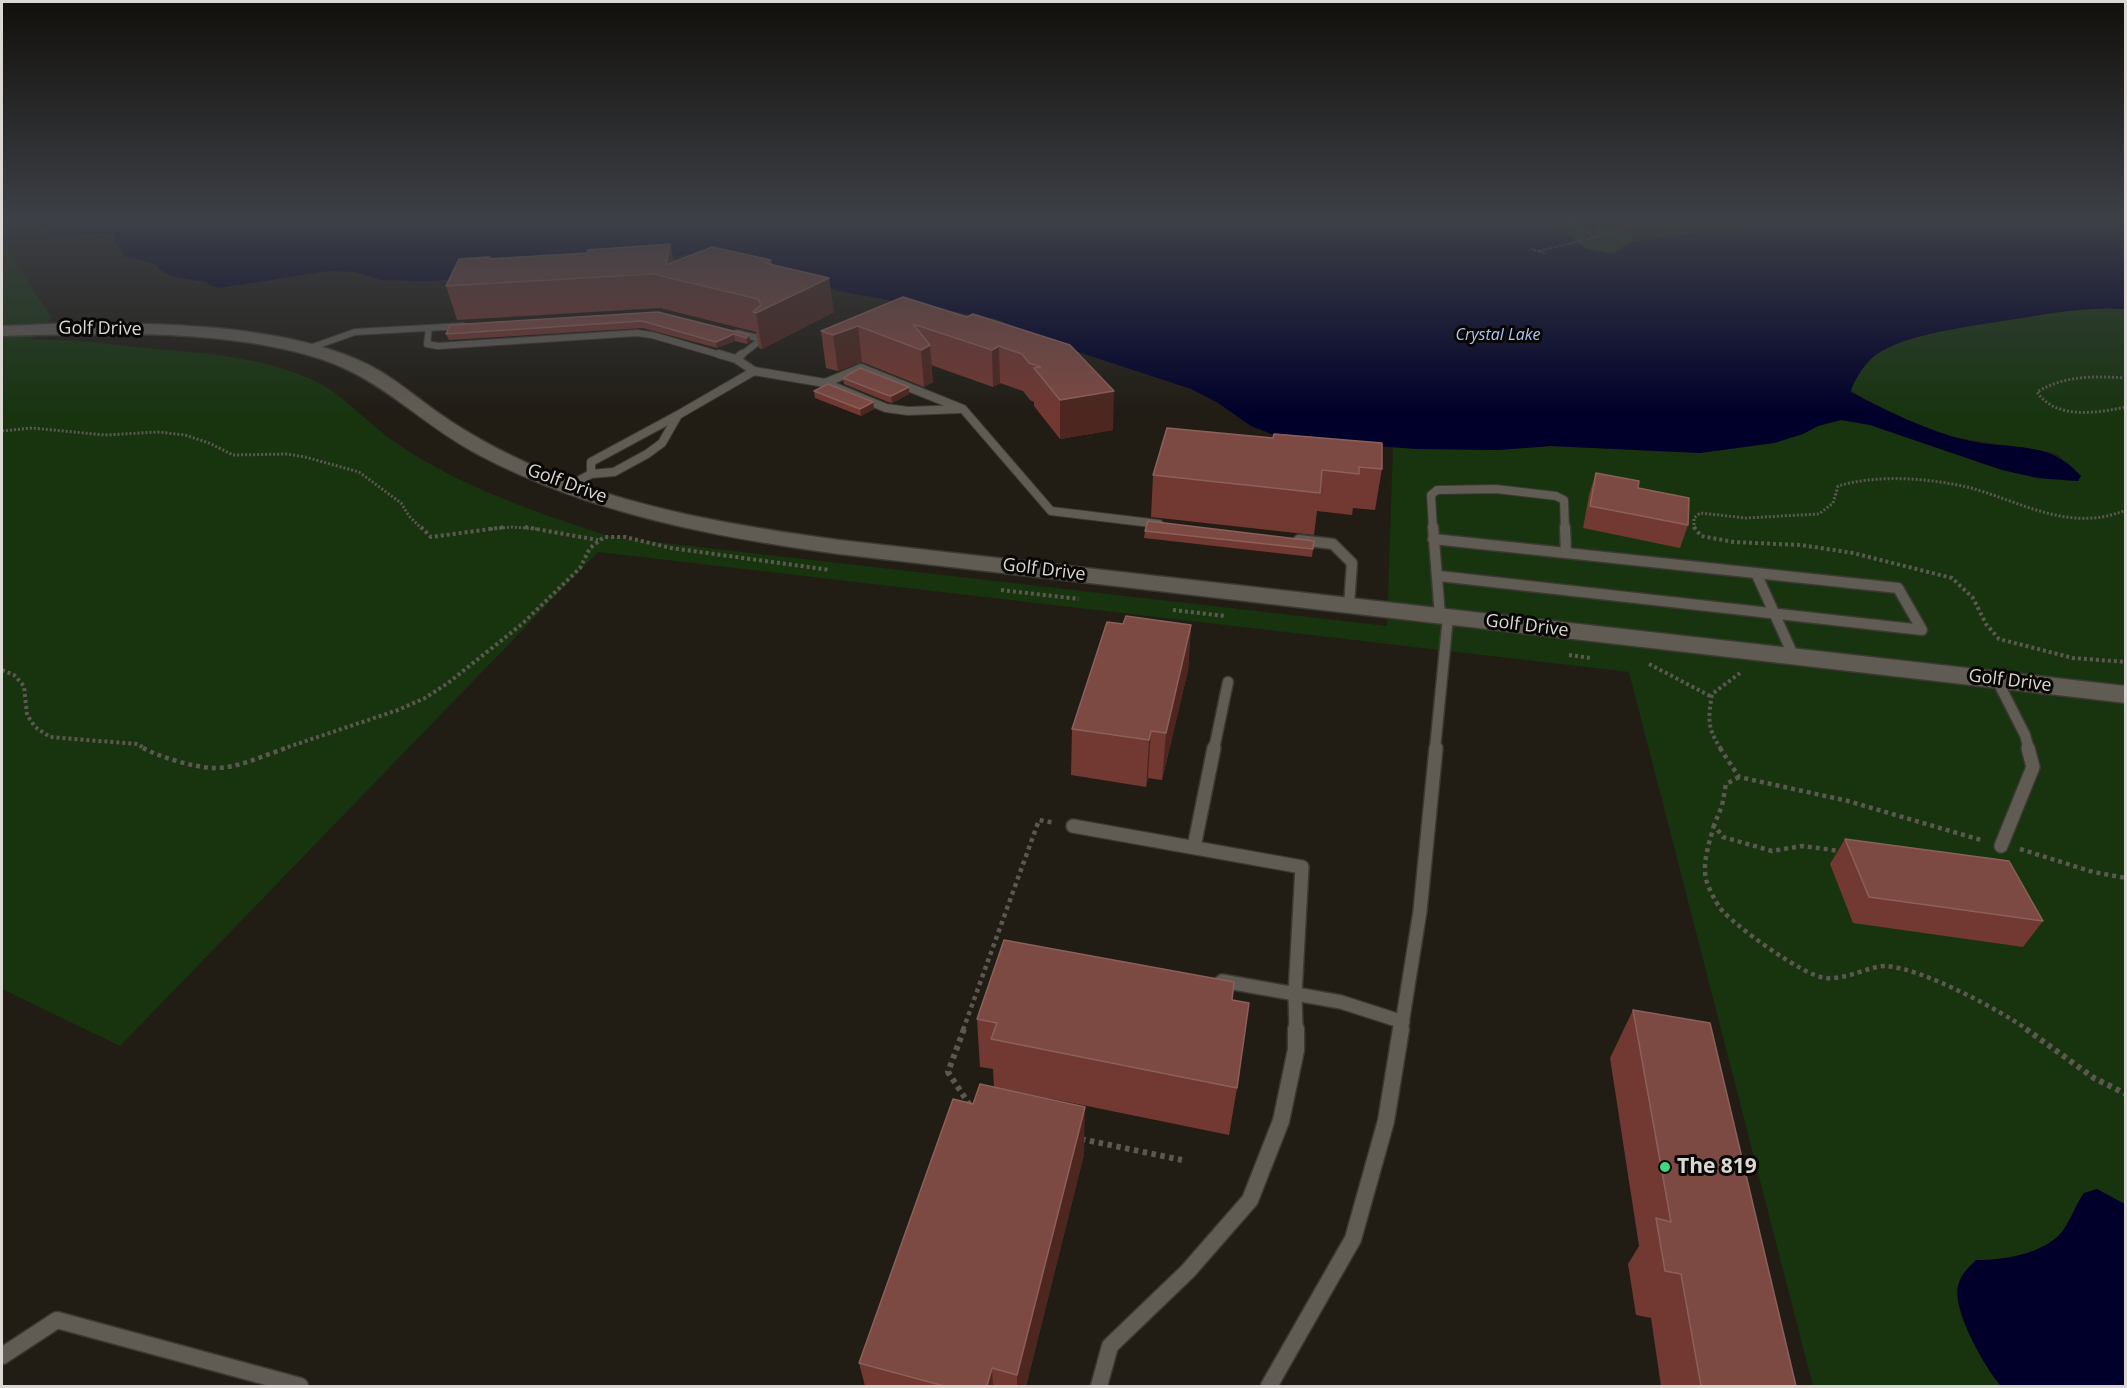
<!DOCTYPE html>
<style>
body{margin:0}
#map{position:relative;width:2127px;height:1388px;overflow:hidden;background:#211d15;font-family:"Open Sans",sans-serif}
canvas{display:block}
.frame{position:absolute;inset:0;border:3px solid #dbd8d3;pointer-events:none}
</style>
<div id="map">
<canvas width="2127" height="1388"></canvas>
<div class="frame"></div>
</div>
<script>
const c = document.querySelector('canvas').getContext('2d');
c.lineJoin = 'round';
function fill(path, color) {
  c.fillStyle = color;
  c.fill(path, 'evenodd');
}
function stroke(path, color, width, dash) {
  c.strokeStyle = color;
  c.lineWidth = width;
  c.lineCap = dash ? 'butt' : 'round';
  c.setLineDash(dash || []);
  c.stroke(path);
}
function drawText(font, color, halo, rows, align = 'center') {
  c.font = font + ' "Open Sans",sans-serif';
  c.lineWidth = 6;
  c.setLineDash([]);
  c.textBaseline = 'middle';
  c.strokeStyle = halo;
  c.fillStyle = color;
  for (const [text, x, y, turn = 0] of rows) {
    c.save();
    c.translate(x, y);
    c.rotate((+turn || 0) * Math.PI / 180);
    c.textAlign = isNaN(turn) ? turn : align;
    if (halo) c.strokeText(text, 0, 0);
    c.fillText(text, 0, 0);
    c.restore();
  }
}
fill(new Path2D(`
 M1527 219H1603L1631 238 1619 259 1581 252Z
 M2 242 52 318 31 340C69 339 107 344 144 348 201 353 265 356 317 382 346 397 366 422 392 440 459 487 535 512 612 537L1387 626 1393 447 1498 450 1551 446 1700 453 1774 443 1803 434 1818 426 1841 420 1870 425 2002 470 2038 478 2072 481 2060 456 2054 453 1953 437 1910 421 1864 399 1851 390C1857 375 1867 359 1882 351 1913 333 1966 327 2002 321 2042 315 2084 306 2125 309V1386H1813L1629 672 598 552 120 1046 2 989Z`), '#17340f');
fill(new Path2D(`
 M42 219H1535L1562 230 1586 249 1614 254 1626 244 1636 241 1735 228 1778 219H2125L2126 309C2084 306 2043 315 2002 321 1966 327 1914 333 1882 351 1867 359 1857 375 1851 390V392C1887 411 1927 431 1966 440 2010 451 2048 438 2081 476L2078 481 2038 478 2002 470 1870 425 1841 420 1818 426 1803 434 1774 443 1700 453 1551 446 1498 450 1416 449 1284 439 1251 426 1218 403 1191 389 1066 348 996 319 843 292 709 255 690 254 663 259 496 278 427 281 381 280 355 272 329 271 219 288 209 285 207 282 178 278 161 271 155 264 123 256V251L113 242 115 237 113 234C90 230 68 239 45 235L55 228 35 226Z
 M2097 1189 2125 1204V1386H2001C1985 1368 1952 1310 1958 1286 1961 1274 1968 1268 1976 1260 2003 1260 2036 1255 2057 1237 2068 1228 2075 1205 2084 1193Z`), '#00002a');
const serviceFar4 = new Path2D(`
 M429 328 427 344 438 346 637 333 652 335 724 356
 M737 333 762 339 740 356
 M307 349 355 332 463 326`);
const serviceFar3 = new Path2D(`
 M719 354 736 359
 M742 354 736 359 754 371 825 383 861 368 963 409 1051 511 1159 524
 M825 383 886 408 908 411 960 409
 M678 415 754 371
 M678 415 662 443 647 454 614 472 591 474V462Z
 M569 486 591 474
 M1433 529 1431 495 1437 490 1496 489 1556 496 1564 500 1565 529`);
const serviceFar2 = new Path2D(`
 M1433 527 1440 616
 M1565 527 1566 553
 M1433 539 1898 588 1922 630
 M1299 540 1333 544 1352 563 1349 605
 M1756 573 1794 657
 M1439 576 1922 630
 M1997 680 2025 735 2029 749
 M1214 749 1228 682
 M1435 749 1448 617`);
const serviceFar1 = new Path2D(`
 M1073 826 1302 867 1295 994 1296 1030
 M2001 846 2033 767 2028 748
 M1194 847 1214 748
 M1222 981 1341 1002 1403 1022
 M1401 1030 1420 911 1436 748`);
const service = new Path2D(`
 M2 1356 57 1320 300 1386
 M1099 1386 1110 1346 1188 1271 1250 1200 1281 1121 1296 1050V1029
 M1269 1386 1353 1239 1386 1121 1401 1029`);
const tertiary = new Path2D(`
 M75 323C164 323 289 325 369 365 395 378 417 398 440 414 470 435 502 452 536 467 632 509 736 526 839 540L2126 686V703L839 554C715 537 591 514 479 455 423 426 381 378 321 359 225 328 102 333 2 336V326Z`);
stroke(serviceFar4, '#3c3934', 8);
stroke(serviceFar3, '#3c3934', 10);
stroke(serviceFar2, '#3c3934', 13);
stroke(serviceFar1, '#3c3934', 16);
stroke(service, '#3c3934', 19);
stroke(tertiary, '#3c3934', 3);
stroke(new Path2D(`
 M1565 219 1595 237
 M1532 249 1546 254
 M1539 251 1597 237 1601 219`), '#5c5851', 2, [1.5, 1.5]);
stroke(new Path2D(`
 M2126 378C2095 376 2065 375 2037 392 2056 420 2097 413 2126 407
 M2 431 32 428 105 435 158 432 185 435 209 443 233 455 287 454 305 457 359 472 401 503 409 516 422 529
 M491 529 512 527 537 529
 M1694 529V518L1700 513 1746 518 1819 514 1833 503 1838 486C1878 474 1930 478 1971 488 2024 503 2071 533 2126 510`), '#5c5851', 3, [2, 2]);
stroke(new Path2D(`
 M421 527 431 537 505 527
 M525 527 598 540
 M1694 527 1701 536 1734 542 1801 545 1853 553 1952 578 1973 598 1986 624 1999 639 2073 658 2126 662
 M1001 590 1079 599
 M1173 610 1225 616
 M1569 655 1591 658
 M1649 664 1712 697
 M2 670 14 675 24 686 27 715 35 727 50 737 137 744 146 749
 M282 749 398 710 425 698 448 683 522 624 580 568 590 548 604 537H625L671 548 830 570
 M1721 749C1707 728 1708 719 1712 694L1740 673`), '#5c5851', 4, [3, 3]);
stroke(new Path2D(`
 M143 748C160 757 195 768 215 768 239 768 264 755 287 748
 M1720 748 1739 777 1848 801 1981 840
 M1739 777 1726 784 1722 806 1714 825 1723 837 1772 851 1802 846 1840 851
 M1714 825C1710 841 1702 862 1706 879 1708 887 1715 901 1720 908 1733 925 1804 976 1825 978 1848 980 1871 965 1887 966 1923 969 1998 1009 2028 1030
 M2020 849 2093 872 2126 878
 M963 1030 1039 820 1055 823`), '#5c5851', 4.5, [4, 4]);
stroke(new Path2D(`
 M964 1029 948 1072 971 1107
 M2026 1029 2094 1078 2126 1094
 M1081 1139 1182 1160`), '#5c5851', 6, [4.5, 4.5]);
stroke(serviceFar4, '#615c53', 6);
stroke(serviceFar3, '#615c53', 8);
stroke(serviceFar2, '#615c53', 10);
stroke(serviceFar1, '#615c53', 13);
stroke(service, '#615c53', 16);
fill(tertiary, '#615c53');
fill(new Path2D(`
 M670 244 674 262 771 260 772 264 834 312 762 349 759 348 756 332 660 308 457 320 446 286 490 259 587 253Z
 M903 297 967 317 1070 345 1113 430 1060 439 1034 406V402L1030 400 1023 391 1000 383 993 387 931 365 933 382 924 387 862 362 838 371 826 368 821 331Z
 M658 312 749 335 750 341 747 344 735 341 717 348 643 328 449 340 446 334Z
 M843 378 909 387V394L892 403 888 402 844 384Z
 M814 391 873 402 874 409 861 416 815 398Z
 M1167 428 1382 469 1375 510 1353 508 1352 515 1317 511 1314 535 1151 517 1153 475Z
 M1596 473 1638 488 1688 525 1680 548 1583 528 1589 495Z
 M1145 531 1313 549 1312 557 1144 538Z
 M1123 624 1191 625 1188 670 1162 780 1148 778 1146 787 1071 775 1072 729Z
 M1845 839 2043 921 2023 947 1853 923 1830 864Z
 M1232 1000 1237 1088 1229 1135 994 1087 993 1069 980 1067 977 1019Z
 M1633 1010 1796 1386H1661L1651 1318 1636 1315 1628 1264 1639 1246 1610 1058Z
 M1084 1154 1026 1386H865L859 1363Z`), '#723832');
fill(new Path2D(`
 M670 244 677 277 666 265Z
 M829 278 834 312 762 349 756 313Z
 M858 326 862 362 838 371 833 335Z
 M734 334 735 341 717 348 716 342Z
 M749 335 750 341 747 344 746 338Z
 M930 345 933 382 924 387 921 350Z
 M999 346 1000 383 993 387 992 350Z
 M909 387V394L892 403 891 396Z
 M1114 391 1113 430 1060 439V400Z
 M873 402 874 409 861 416 860 409Z
 M1191 625 1188 670 1162 780 1166 733Z
 M1151 731 1148 778 1146 787 1149 740Z
 M1085 1107 1084 1154 1026 1386H1017V1375Z
 M992 1368 993 1386H987Z`), '#4d261f');
const building = new Path2D(`
 M670 244 666 265 712 247 771 260 765 263 829 278 756 313 753 312 761 305 758 299 653 274 446 286 459 259 490 257 488 259 587 253 588 250Z
 M903 297 967 317 973 314 1070 345 1114 391 1060 400 1034 368 1041 367 1029 363 1022 354 999 346 992 350 913 324 930 345 921 350 858 326 833 335 821 331Z
 M658 312 749 335 746 338 734 334 716 342 642 321 446 334 450 325Z
 M860 368 909 387 891 396 887 395 843 378Z
 M828 384 873 402 860 409 814 391Z
 M1167 428 1273 438 1274 434 1382 443V469L1359 467V474L1322 470 1320 493 1153 475Z
 M1596 473 1639 481 1638 488 1689 498 1688 525 1590 506Z
 M1148 521 1314 541 1313 549 1145 531Z
 M1126 616 1191 625 1166 733 1151 731 1149 740 1072 729 1107 622 1123 624Z
 M1845 839 2009 861 2043 921 1869 897Z
 M1004 940 1234 982 1232 1000 1249 1003 1237 1088 991 1039 997 1023 977 1019Z
 M1633 1010 1710 1023 1796 1386H1701L1681 1274 1665 1271 1656 1218 1671 1222Z
 M980 1084 1085 1107 1017 1375 992 1368 987 1386H944L859 1363 953 1099 973 1104Z`);
fill(building, '#7d4943');
stroke(building, '#8c605a', 1.5);
const sky = c.createLinearGradient(0, 0, 0, 414);
sky.addColorStop(0, '#12100c');
sky.addColorStop(0.53, '#3d4046');
sky.addColorStop(1, '#3d404600');
c.fillStyle = sky;
c.fillRect(0, 0, 2127, 414);
for (const [x, y, r, color] of [
 [1665,1167,6,"#42d77c"]
]) {
  const dot = new Path2D();
  dot.arc(x, y, r, 0, 2 * Math.PI);
  c.fillStyle = color;
  c.fill(dot);
  stroke(dot, '#090705', 2);
}
drawText('italic 16px', '#aec5f5', '#090705', [
 ["Crystal Lake",1498,335]
]);
drawText('18px', '#dbd8d3', '#090705', [
 ["Golf Drive",100,329,1],
 ["Golf Drive",567,484,20],
 ["Golf Drive",1044,570,7],
 ["Golf Drive",1527,626,7],
 ["Golf Drive",2010,681,7]
]);
drawText('bold 21px', '#dbd8d3', '#090705', [
 ["The 819",1677,1167]
], 'left');
</script>
